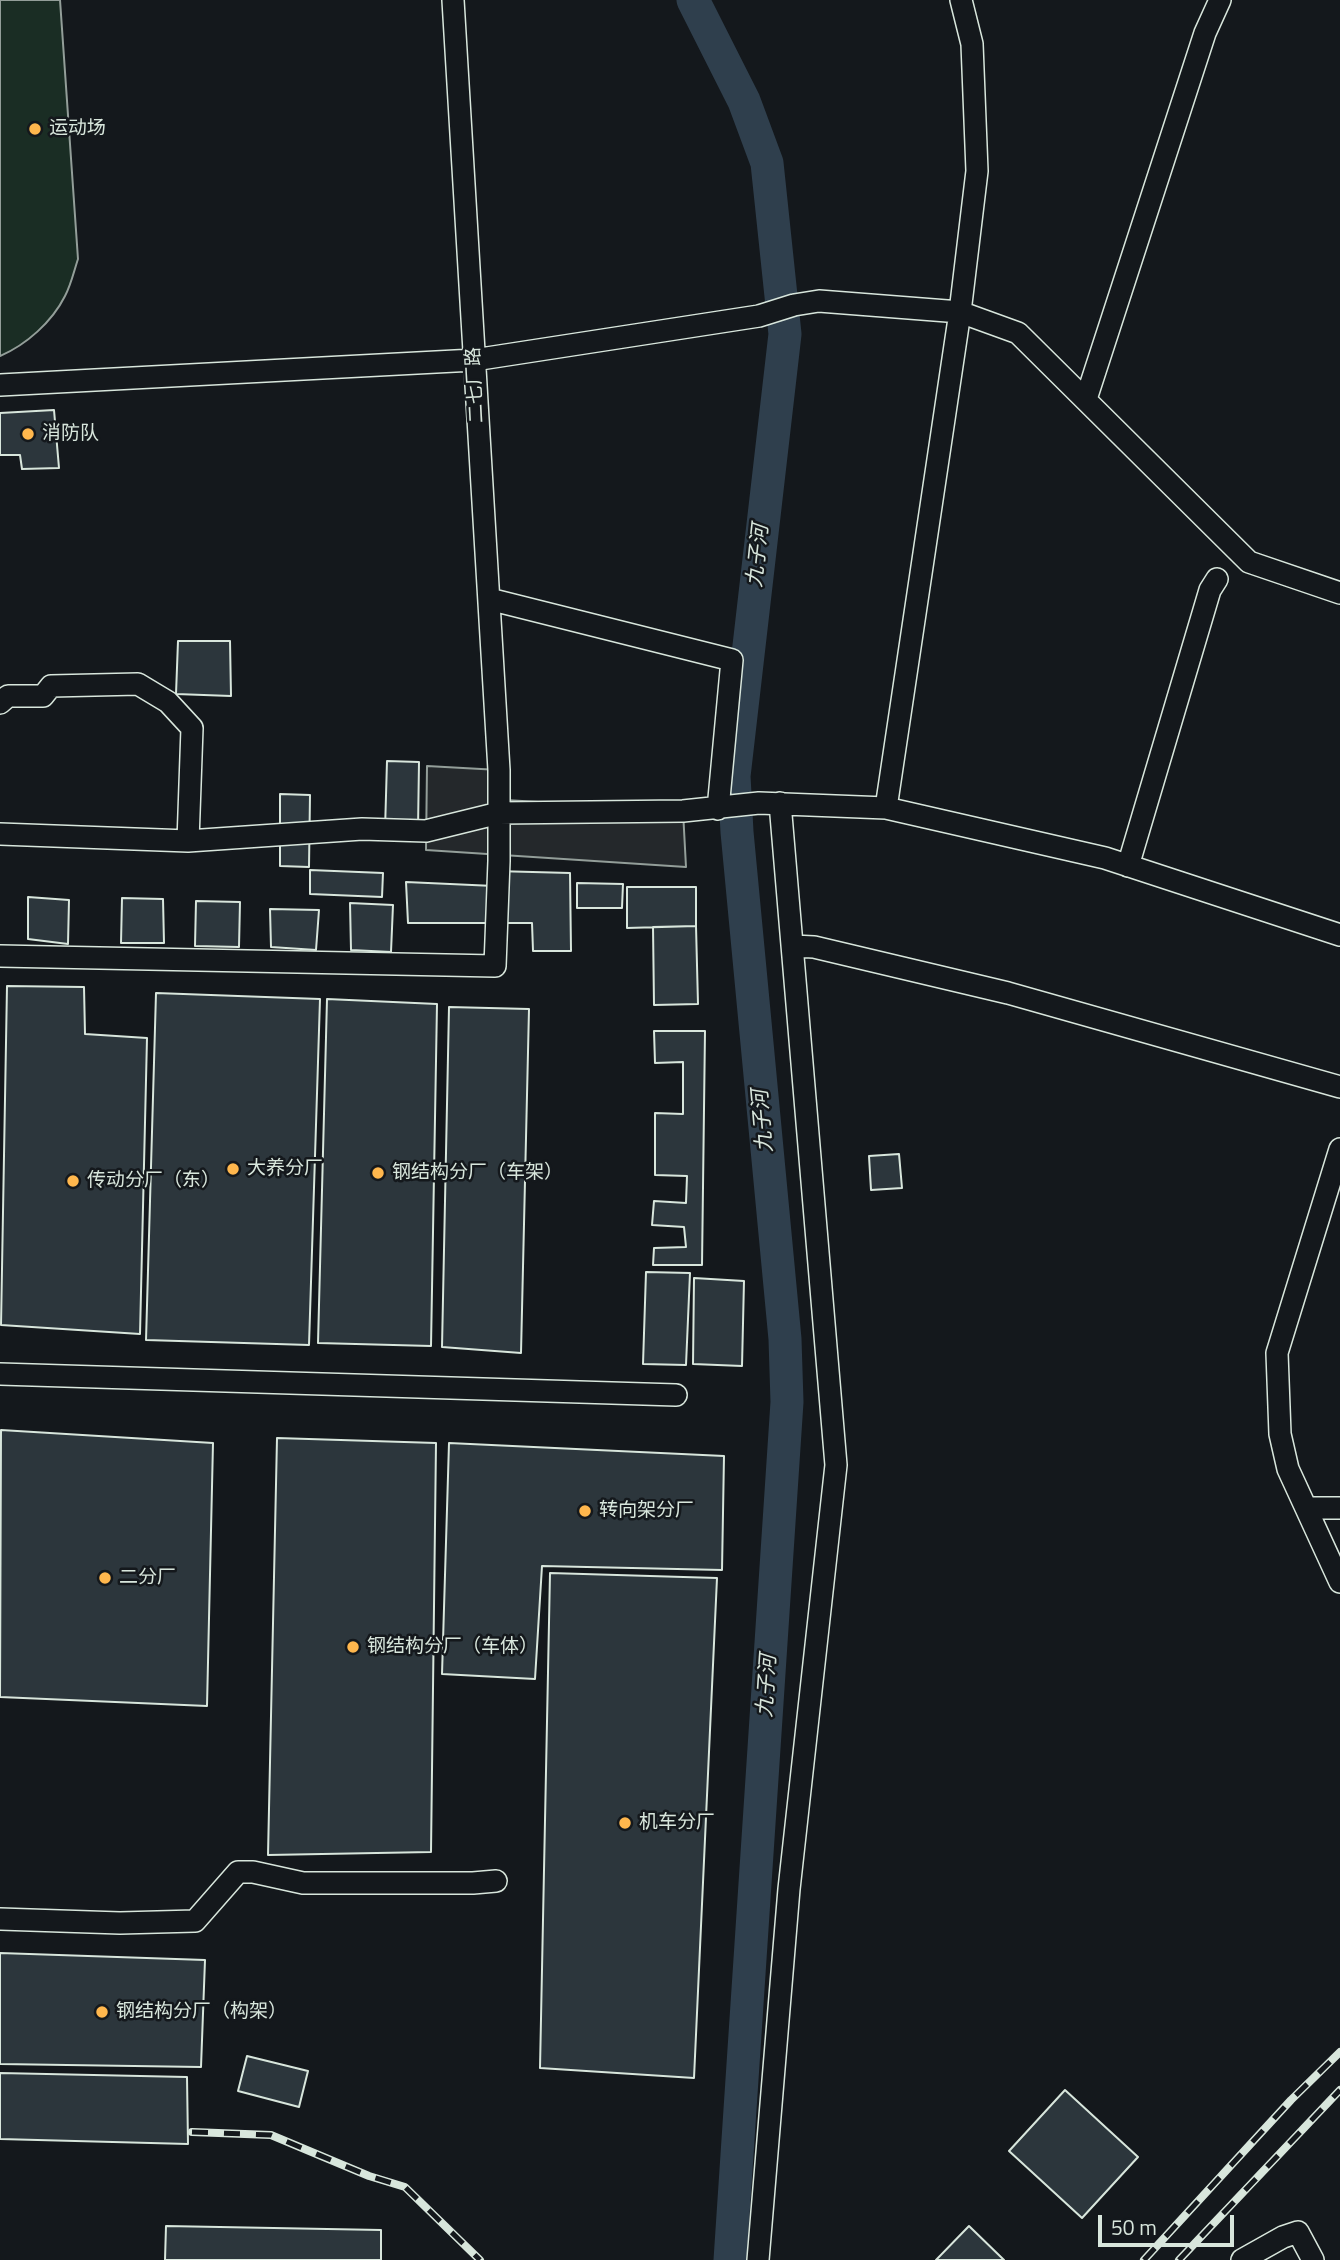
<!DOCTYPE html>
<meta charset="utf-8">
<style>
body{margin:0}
#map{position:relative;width:1340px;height:2260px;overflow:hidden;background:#14181c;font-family:"Titillium Web",sans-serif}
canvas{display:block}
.scale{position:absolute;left:1098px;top:2215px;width:136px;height:32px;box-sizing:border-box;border:4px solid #d8e6dc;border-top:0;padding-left:9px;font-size:21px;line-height:24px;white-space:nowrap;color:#d8e6dc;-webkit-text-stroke:5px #14181c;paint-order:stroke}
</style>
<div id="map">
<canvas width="1340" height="2260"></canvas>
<div class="scale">50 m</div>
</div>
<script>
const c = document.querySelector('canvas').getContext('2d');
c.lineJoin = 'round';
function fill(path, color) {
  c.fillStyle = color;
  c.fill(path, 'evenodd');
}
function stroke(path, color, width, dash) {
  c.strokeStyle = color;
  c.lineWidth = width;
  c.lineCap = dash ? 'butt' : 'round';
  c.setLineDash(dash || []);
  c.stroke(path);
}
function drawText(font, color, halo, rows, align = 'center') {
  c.font = font + ' "Titillium Web","Noto Sans SC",sans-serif';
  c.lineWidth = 5;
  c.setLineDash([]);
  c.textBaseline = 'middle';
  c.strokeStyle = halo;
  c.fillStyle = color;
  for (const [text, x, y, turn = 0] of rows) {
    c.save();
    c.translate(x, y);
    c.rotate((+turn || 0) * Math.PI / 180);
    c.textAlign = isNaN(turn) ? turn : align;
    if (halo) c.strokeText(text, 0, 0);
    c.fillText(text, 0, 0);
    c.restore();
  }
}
const green = new Path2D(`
 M0 0H60L78 259C74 271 71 285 65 296 52 322 26 345 0 356Z`);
fill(green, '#1a2d24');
stroke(green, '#939e99', 2);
const parking = new Path2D(`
 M427 766 499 770 506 800 683 811 686 867 426 850Z`);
fill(parking, '#24282b');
stroke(parking, '#939e99', 2);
stroke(new Path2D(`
 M693 0 744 101 767 163 785 334 734 776 737 832 785 1339 787 1402 730 2260`), '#2f3f4d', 33);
const building = new Path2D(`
 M54 410 59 468 22 469 20 455H0V413Z
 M178 641H230L231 696 176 694Z
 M387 761 419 762 418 830H385Z
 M280 794 310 795 309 867 280 866Z
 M310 870 383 873 382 897 310 894Z
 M495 871 570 873 571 951H533L532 923H408L406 882 494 886Z
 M577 883 623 884 622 908H577Z
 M627 887H696V926L627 928Z
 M28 897 69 900 68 944 28 939Z
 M122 898 163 899 164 943H121Z
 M196 901 240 902 239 947 195 946Z
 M350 903 393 905 391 952 351 950Z
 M270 909 319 910 316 950 271 947Z
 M696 926 698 1004 654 1005 653 927Z
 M7 986 84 987 85 1034 147 1038 140 1334 1 1325Z
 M156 993 320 999 309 1345 146 1340Z
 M327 999 437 1004 431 1346 318 1343Z
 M449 1007 529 1009 521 1353 442 1347Z
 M654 1031H705L702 1265H653L654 1248 686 1247 684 1227 652 1225 654 1201 686 1203 687 1176 655 1175V1113L683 1114V1062L655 1063Z
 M899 1154 902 1188 871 1190 869 1156Z
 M646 1272 690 1273 686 1365 643 1364Z
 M694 1278 744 1281 742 1366 693 1364Z
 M1 1430 213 1443 207 1706 0 1697Z
 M277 1438 436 1443 431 1852 268 1855Z
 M449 1443 724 1456 722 1570 542 1566 535 1679 442 1674Z
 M550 1573 717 1578 694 2078 540 2068Z
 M0 1953 205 1960 201 2067 0 2064Z
 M247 2056 308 2071 299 2107 238 2091Z
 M0 2073 187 2077 188 2144 0 2139Z
 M1065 2090 1138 2157 1082 2218 1009 2151Z
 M166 2226 381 2230V2260H165Z
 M969 2226 1004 2260H936Z`);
fill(building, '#2c363c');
stroke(building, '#d8e6dc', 2);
const minor = new Path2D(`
 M0 385 474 360 759 316 794 305 819 301 960 312 1018 333 1249 562 1340 593
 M1086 399 1205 33 1220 0
 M489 599 732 660 718 809
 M0 703 8 696H43L51 686 138 684 168 702 192 728 188 841
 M886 808 960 312 977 171 972 44 961 0
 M0 834 188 841 362 829 426 831 499 813 683 811 759 803 886 808 1105 858 1340 935
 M1128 866 1210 590 1217 579
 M793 946 814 947 1008 993 1340 1087
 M0 956 495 966 499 861V770L453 0
 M1340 1149 1277 1353 1280 1434 1288 1469 1340 1582
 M0 1374 676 1395
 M1307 1508H1340
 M0 1919 120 1923 195 1921 238 1872H253L303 1883H473L496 1881
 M758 2260 789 1889 836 1465 780 803
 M1242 2260 1283 2237 1298 2232 1313 2260`);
stroke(minor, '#d8e6dc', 24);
stroke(minor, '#14181c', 21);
const rail = new Path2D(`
 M192 2132 271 2135 369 2176 405 2187 480 2260
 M1144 2260 1291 2100 1340 2052
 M1179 2260 1340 2090`);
stroke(rail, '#d8e6dc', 8);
stroke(rail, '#14181c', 5, [16]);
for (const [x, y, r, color] of [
 [35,129,7,"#ffb74d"],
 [28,434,7,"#ffb74d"],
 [233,1169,7,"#ffb74d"],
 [378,1173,7,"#ffb74d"],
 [73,1181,7,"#ffb74d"],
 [585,1511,7,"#ffb74d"],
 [105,1578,7,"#ffb74d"],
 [353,1647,7,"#ffb74d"],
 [625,1823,7,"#ffb74d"],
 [102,2012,7,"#ffb74d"]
]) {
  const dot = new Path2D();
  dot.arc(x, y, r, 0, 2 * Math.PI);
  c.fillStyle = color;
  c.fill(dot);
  stroke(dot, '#14181c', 2.5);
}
drawText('19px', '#d8e6dc', '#14181c', [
 ["运动场",49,129],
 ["消防队",42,434],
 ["大养分厂",247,1169],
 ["钢结构分厂（车架）",392,1173],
 ["传动分厂（东）",87,1181],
 ["转向架分厂",599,1511],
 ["二分厂",119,1578],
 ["钢结构分厂（车体）",367,1647],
 ["机车分厂",639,1823],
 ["钢结构分厂（构架）",116,2012]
], 'left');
drawText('19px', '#d8e6dc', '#14181c', [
 ["二七厂路",476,385,-93]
]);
drawText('italic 21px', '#d8e6dc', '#14181c', [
 ["九子河",759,556,-84],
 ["九子河",764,1121,-95],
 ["九子河",768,1686,-86]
]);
</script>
